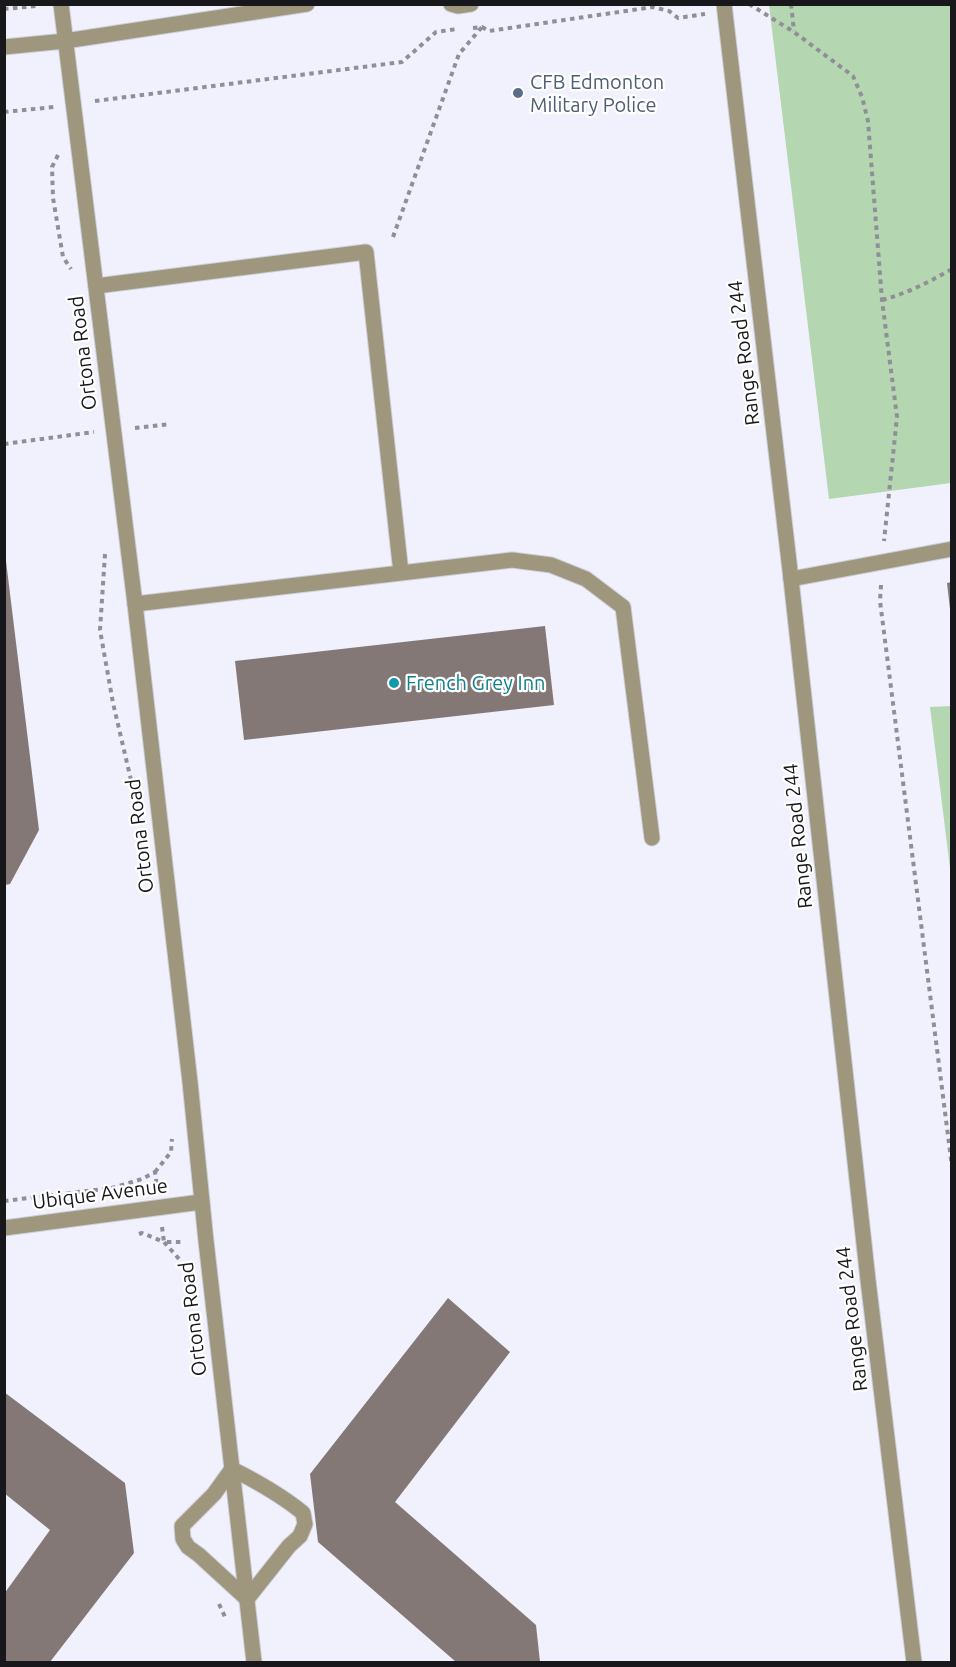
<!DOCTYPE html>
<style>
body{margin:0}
#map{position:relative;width:956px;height:1667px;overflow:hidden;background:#f0f1fc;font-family:Ubuntu,sans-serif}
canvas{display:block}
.frame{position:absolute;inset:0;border:6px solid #18181c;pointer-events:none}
</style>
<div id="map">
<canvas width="956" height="1667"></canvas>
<div class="frame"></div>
</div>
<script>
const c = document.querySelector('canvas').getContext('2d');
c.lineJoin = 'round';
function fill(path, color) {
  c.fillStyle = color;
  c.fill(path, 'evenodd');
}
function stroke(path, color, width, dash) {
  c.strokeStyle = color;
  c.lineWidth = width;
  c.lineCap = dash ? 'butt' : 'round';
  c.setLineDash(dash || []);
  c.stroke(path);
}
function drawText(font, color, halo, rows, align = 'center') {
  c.font = font + ' Ubuntu,sans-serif';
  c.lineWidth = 4.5;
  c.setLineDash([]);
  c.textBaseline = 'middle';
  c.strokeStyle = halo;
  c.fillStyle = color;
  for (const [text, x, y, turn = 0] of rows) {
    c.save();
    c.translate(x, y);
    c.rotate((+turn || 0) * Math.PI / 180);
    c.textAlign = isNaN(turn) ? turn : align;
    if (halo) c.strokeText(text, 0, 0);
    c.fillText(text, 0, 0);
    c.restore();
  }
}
fill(new Path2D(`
 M769 5H951V483L829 499Z
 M951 706H952L951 876 930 707Z`), '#b4d6b0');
fill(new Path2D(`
 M5 561H6L39 830 10 884 5 885Z
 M952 582V609H950L947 583Z
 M545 626 554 705 244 740 235 661Z
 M448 1298 510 1352 395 1502 536 1625 540 1662H456L318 1542 310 1474Z
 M4 1392 125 1483 134 1553 50 1662H4V1594L50 1530 4 1493Z`), '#847876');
const service = new Path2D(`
 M96 286 366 252 401 573
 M791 579 952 549
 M135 604 512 560 551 565 586 579 623 607 652 838
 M232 1469C258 1482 281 1495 303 1513L305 1524 300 1536 289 1546 247 1599 199 1555 188 1547 183 1539 182 1526 214 1494Z`);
const minor = new Path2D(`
 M61 4 135 604 190 1082 206 1241 254 1662
 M451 4 458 6 471 4
 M4 47 65 41 307 4
 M4 1228 201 1202`);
const tertiary = new Path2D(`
 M724 4 791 579 868 1280 914 1662`);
stroke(service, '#cdced8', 17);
stroke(minor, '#cdced8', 17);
stroke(tertiary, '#cdced8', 17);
stroke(new Path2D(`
 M749 4 794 32 853 76 862 97 868 121 882 300 897 417 884 541
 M791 4 794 31
 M4 9 36 6
 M473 28 482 27 489 31 653 7 669 11 678 18 705 14
 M95 101 402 62 436 32 457 29
 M4 112 54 107
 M58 155 52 167 53 198 63 257 71 269
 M393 237 459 54 482 27
 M882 300C908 293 929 282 952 269
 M135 428 170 424
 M4 444 94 432
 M105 554 100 630 113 703 131 780
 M881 585 880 601 952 1167
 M155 1172 171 1152 172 1139
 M4 1201 112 1188 142 1179 155 1172 157 1187
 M162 1227 164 1242H184
 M139 1234 142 1233 164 1242 180 1260 187 1275
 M219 1604 226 1619`), '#8e8f97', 4, [4.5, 4.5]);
stroke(service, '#9e967d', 15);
stroke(minor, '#9e967d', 15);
stroke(tertiary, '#9e967d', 15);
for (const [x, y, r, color] of [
 [518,93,6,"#5c6f8a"],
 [394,683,6,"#0f9aa8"]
]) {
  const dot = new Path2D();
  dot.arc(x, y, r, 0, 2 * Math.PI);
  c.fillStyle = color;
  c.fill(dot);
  stroke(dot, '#fff', 2);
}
drawText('20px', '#4e5e75', '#fff', [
 ["CFB Edmonton",530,82],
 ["Military Police",530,105]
], 'left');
drawText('20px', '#18181c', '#fff', [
 ["Ortona Road",83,353,-97],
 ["Range Road 244",744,353,-97],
 ["Ortona Road",140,836,-97],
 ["Range Road 244",798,836,-96],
 ["Ubique Avenue",100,1194,-7],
 ["Ortona Road",193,1319,-97],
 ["Range Road 244",852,1319,-97]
]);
drawText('20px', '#0d838f', '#fff', [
 ["French Grey Inn",406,683]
], 'left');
</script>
